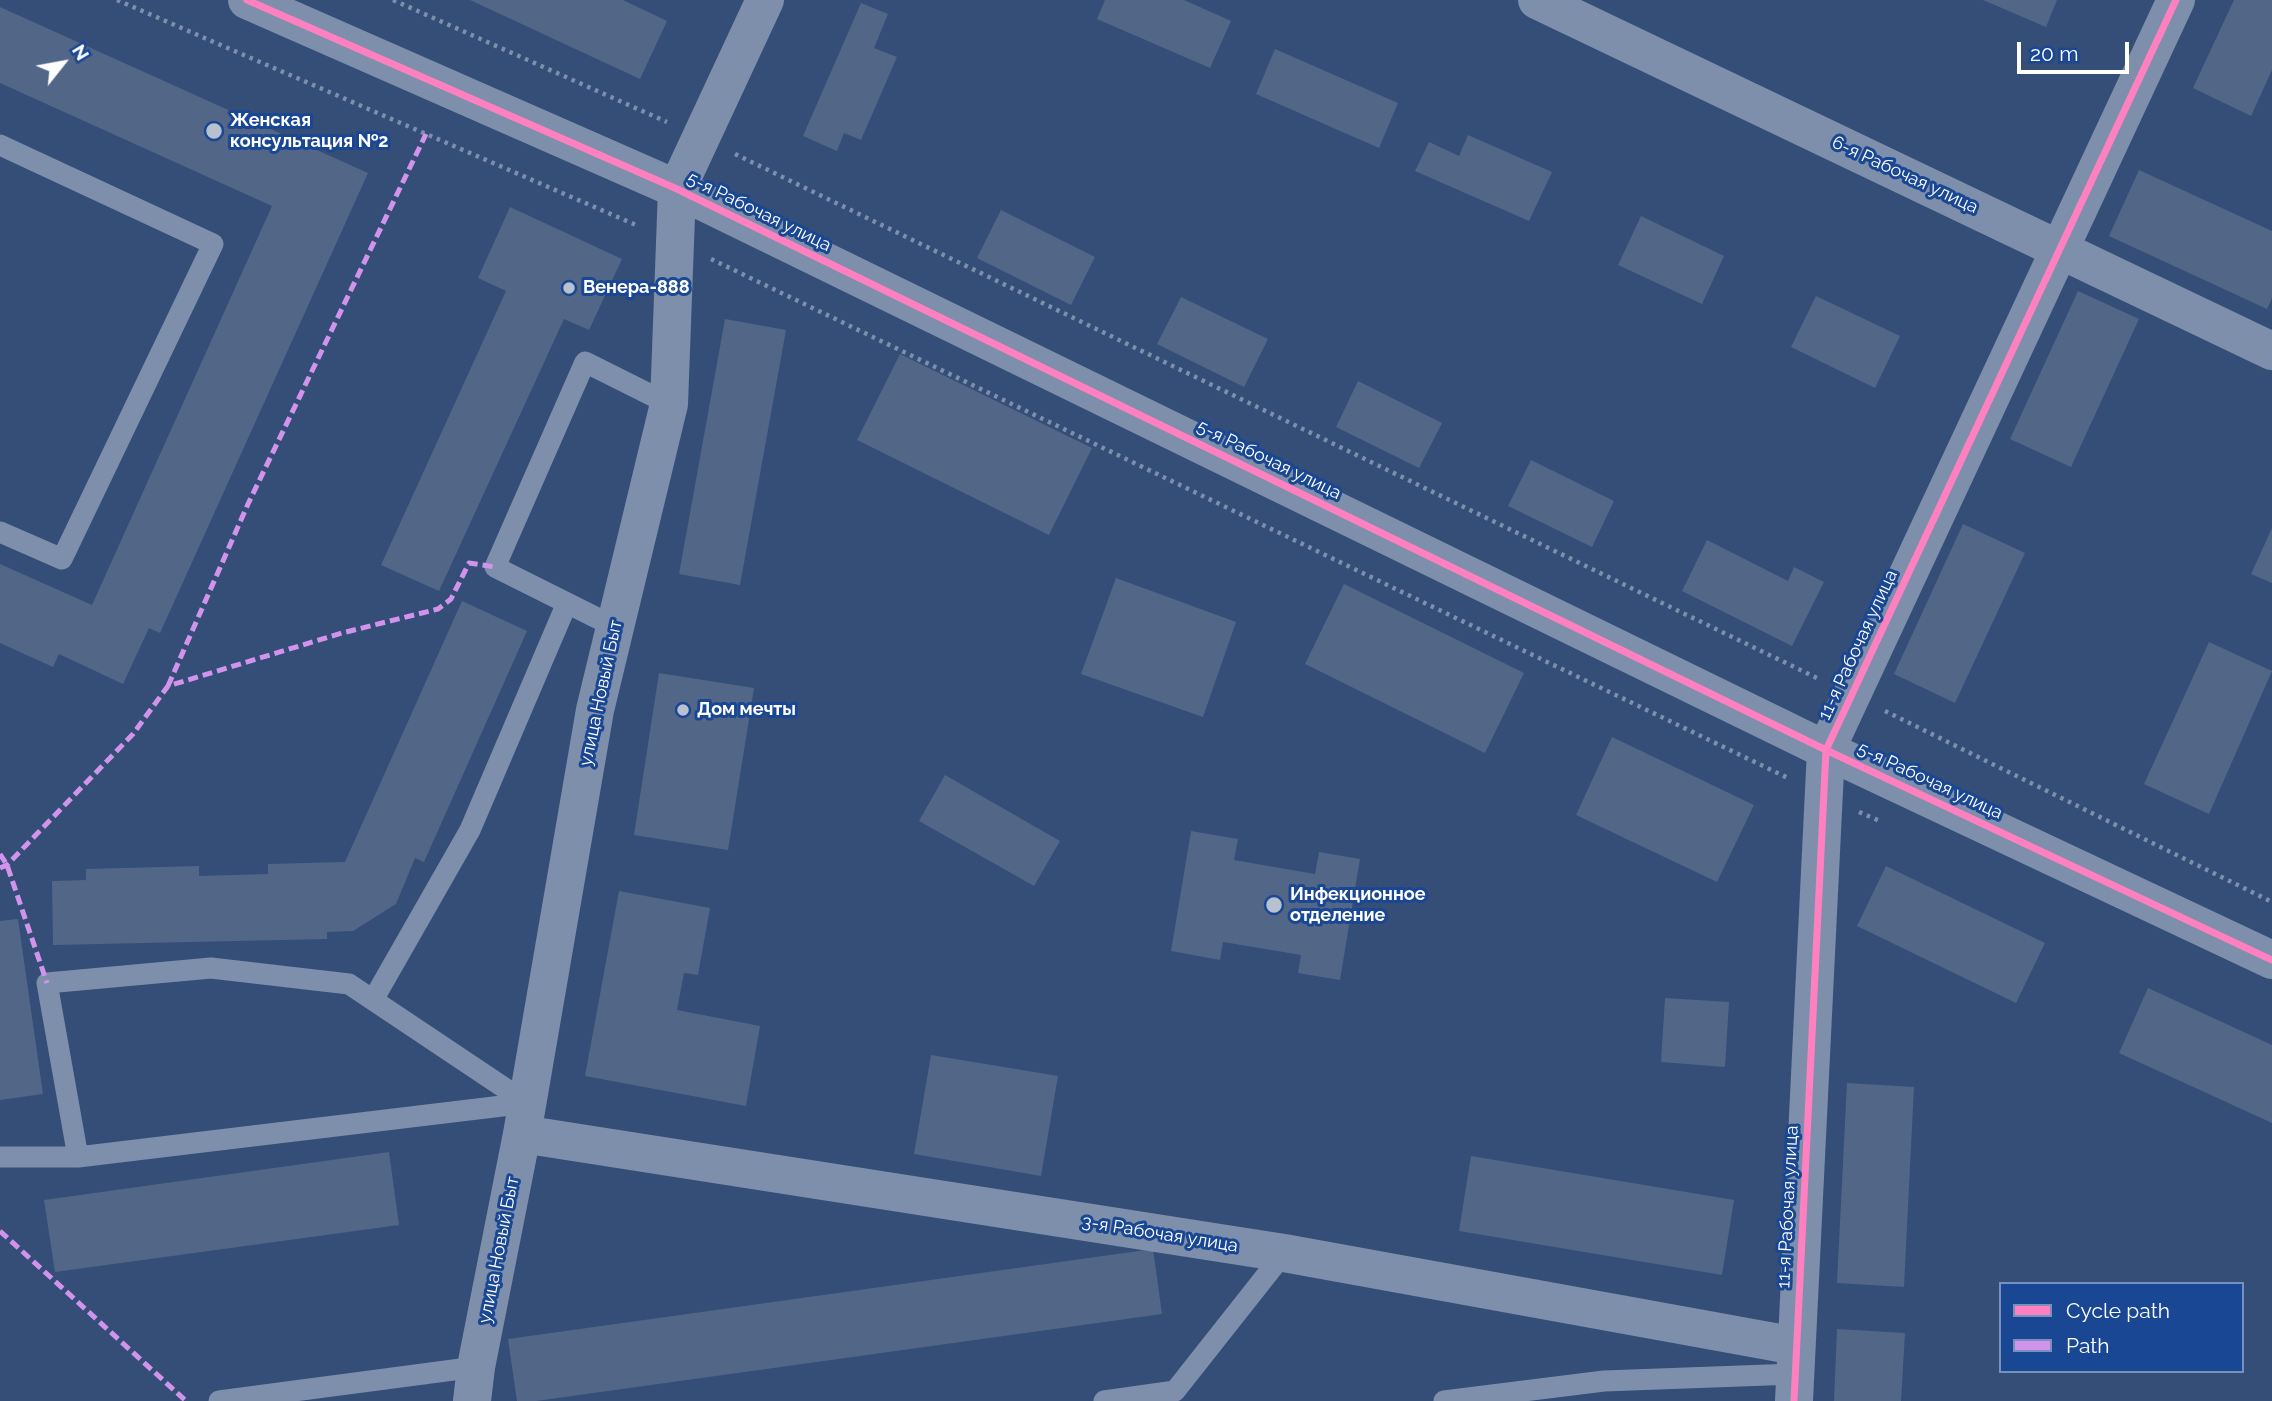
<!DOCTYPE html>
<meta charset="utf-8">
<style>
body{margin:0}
#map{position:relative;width:2272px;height:1401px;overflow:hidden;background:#354e78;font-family:Raleway,sans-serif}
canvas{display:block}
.legend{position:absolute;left:1999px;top:1282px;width:245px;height:91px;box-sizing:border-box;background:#1a4793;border:2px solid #7691be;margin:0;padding:9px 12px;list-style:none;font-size:21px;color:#fff}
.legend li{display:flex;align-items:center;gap:14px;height:35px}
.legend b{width:35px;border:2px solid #7691be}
.north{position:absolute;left:28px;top:28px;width:70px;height:70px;-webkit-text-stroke:5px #1a4793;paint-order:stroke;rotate:59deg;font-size:19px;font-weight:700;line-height:28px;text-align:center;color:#fff}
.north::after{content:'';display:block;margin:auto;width:24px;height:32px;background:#fff;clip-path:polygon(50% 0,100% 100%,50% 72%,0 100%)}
.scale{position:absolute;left:2017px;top:42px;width:112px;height:32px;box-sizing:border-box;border:4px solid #fff;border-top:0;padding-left:9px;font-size:21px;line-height:24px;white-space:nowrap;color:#fff;-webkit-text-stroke:5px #1a4793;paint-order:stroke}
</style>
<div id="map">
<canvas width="2272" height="1401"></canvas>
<ul class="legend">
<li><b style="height:9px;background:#ff80c0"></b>Cycle path</li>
<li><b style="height:9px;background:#d193ec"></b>Path</li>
</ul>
<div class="north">N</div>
<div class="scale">20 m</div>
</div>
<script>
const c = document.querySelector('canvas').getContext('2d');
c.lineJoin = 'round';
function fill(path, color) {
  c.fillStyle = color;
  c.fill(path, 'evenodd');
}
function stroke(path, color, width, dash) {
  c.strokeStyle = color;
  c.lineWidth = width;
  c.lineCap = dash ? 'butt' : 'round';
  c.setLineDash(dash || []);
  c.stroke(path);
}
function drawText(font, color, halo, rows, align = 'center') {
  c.font = font + ' Raleway,sans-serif';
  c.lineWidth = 6;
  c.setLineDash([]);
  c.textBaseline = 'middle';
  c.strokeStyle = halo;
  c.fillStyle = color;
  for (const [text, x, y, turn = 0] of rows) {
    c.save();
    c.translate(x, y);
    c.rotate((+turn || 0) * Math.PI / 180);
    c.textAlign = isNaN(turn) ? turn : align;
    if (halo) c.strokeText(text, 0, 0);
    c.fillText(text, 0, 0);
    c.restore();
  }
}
fill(new Path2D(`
 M470 0H623L667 21 640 79Z
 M1105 0H1184L1231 21 1210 68 1097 19Z
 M1983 0H2057L2046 27Z
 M2234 0H2272V70L2251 116 2193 88Z
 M861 3 888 14 874 48 897 57 861 140 844 133 837 151 803 136Z
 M0 7 368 173 160 633 149 628 123 684 59 654 53 667 0 643V564L92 605 272 206 0 83Z
 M1275 49 1398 103 1379 148 1256 94Z
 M1468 135 1552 172 1529 221 1415 171 1429 142 1459 156Z
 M2139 170 2272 231V298L2267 309 2109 236Z
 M510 207 622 259 589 330 564 319 439 591 381 565 506 291 478 278Z
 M1001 210 1095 257 1071 305 977 258Z
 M1641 216 1724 256 1702 304 1618 265Z
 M2078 291 2139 319 2071 467 2010 439Z
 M1816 296 1900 336 1875 388 1791 347Z
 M1181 297 1268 339 1244 387 1157 344Z
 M725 319 786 330 740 585 679 574Z
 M900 354 1092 448 1049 535 857 440Z
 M1358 381 1442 423 1419 468 1336 427Z
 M1531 460 1614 501 1592 547 1508 506Z
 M1963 524 2025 553 1955 703 1894 674Z
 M2272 528V583L2251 574Z
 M1707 540 1788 581 1794 567 1824 582 1792 646 1682 591Z
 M1116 578 1236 622 1203 717 1081 674Z
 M1344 584 1524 673 1485 753 1305 664Z
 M462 601 527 631 424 862 415 858 396 904 353 931 327 932V939L53 945 52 881 86 880V869L199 866V876L268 874V864L345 862Z
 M2209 642 2272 671 2209 814 2144 784Z
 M659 673 754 688 728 850 634 835Z
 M1612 737 1754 805 1717 882 1576 815Z
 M945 775 1060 841 1034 886 919 821Z
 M1191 831 1238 839 1234 860 1315 874 1319 852 1360 859 1340 980 1298 973 1301 955 1223 942 1220 960 1171 951Z
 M1886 866 2045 943 2016 1003 1857 926Z
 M619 891 710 908 698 975 684 973 677 1010 760 1026 746 1106 585 1076Z
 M18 919 43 1094 0 1100V921Z
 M2148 988 2272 1045V1123L2119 1053Z
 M1665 998 1729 1002 1725 1067 1661 1062Z
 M931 1055 1058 1076 1041 1176 914 1154Z
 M1847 1083 1914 1087 1904 1287 1837 1283Z
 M389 1152 399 1225 55 1272 44 1200Z
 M1471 1156 1734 1200 1722 1275 1459 1231Z
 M1153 1249 1162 1314 536 1401H517L508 1339Z
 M1837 1329 1905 1333 1901 1401H1834Z`), '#526687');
stroke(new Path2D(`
 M117 0 636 225
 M393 0 667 122
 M735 154 1817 678
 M711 259 1788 778
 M1885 711 2272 902
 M1859 812 1880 821`), '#7e8fab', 4.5, [3.5, 5]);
stroke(new Path2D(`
 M0 145 213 244 62 559 0 532
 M615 627 495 567 585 362 669 404
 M211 968 349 984 527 1103 78 1157 47 983Z
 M373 1000 470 830 567 603
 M0 1157H78
 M219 1401 476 1367
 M1104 1401 1175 1391 1284 1253
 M1444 1401 1604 1381 1795 1374`), '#7e8fab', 21);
stroke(new Path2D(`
 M247 0 677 189 1826 750 2272 960
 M1537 0 2272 351
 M522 1134 1284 1253 1796 1346
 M472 1401 476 1367 522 1134 595 710 669 404 677 189 765 0
 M1794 1401 1826 750 2176 0`), '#7e8fab', 38);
stroke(new Path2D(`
 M168 686 248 504 426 134
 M0 854 7 865 47 983
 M0 868 7 865 133 734 168 686 342 633 438 609 451 599 469 563 495 567
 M0 1231 186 1401`), '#d193ec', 5, [10, 5]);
stroke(new Path2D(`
 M247 0 677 189 1826 750 2272 960
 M1794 1401 1826 750 2176 0`), '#ff80c0', 7);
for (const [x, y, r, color] of [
 [214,131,9,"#b8c1d0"],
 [569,288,7,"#b8c1d0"],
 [683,710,7,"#b8c1d0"],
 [1274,905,9,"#b8c1d0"]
]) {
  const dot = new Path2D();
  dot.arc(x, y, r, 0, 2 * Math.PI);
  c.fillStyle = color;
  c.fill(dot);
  stroke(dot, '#1a4793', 2.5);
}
drawText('bold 18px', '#fff', '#1a4793', [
 ["Женская",230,121],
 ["консультация №2",230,142],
 ["Венера-888",583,288],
 ["Дом мечты",697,710],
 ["Инфекционное",1290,895],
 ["отделение",1290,916]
], 'left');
drawText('18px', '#fff', '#1a4793', [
 ["6-я Рабочая улица",1905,175,25],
 ["5-я Рабочая улица",759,212,26],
 ["5-я Рабочая улица",1269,460,26],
 ["11-я Рабочая улица",1858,645,-65],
 ["улица Новый Быт",601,693,-78],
 ["5-я Рабочая улица",1930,781,25],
 ["11-я Рабочая улица",1788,1207,-87],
 ["3-я Рабочая улица",1160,1234,9],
 ["улица Новый Быт",499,1250,-79]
]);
</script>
